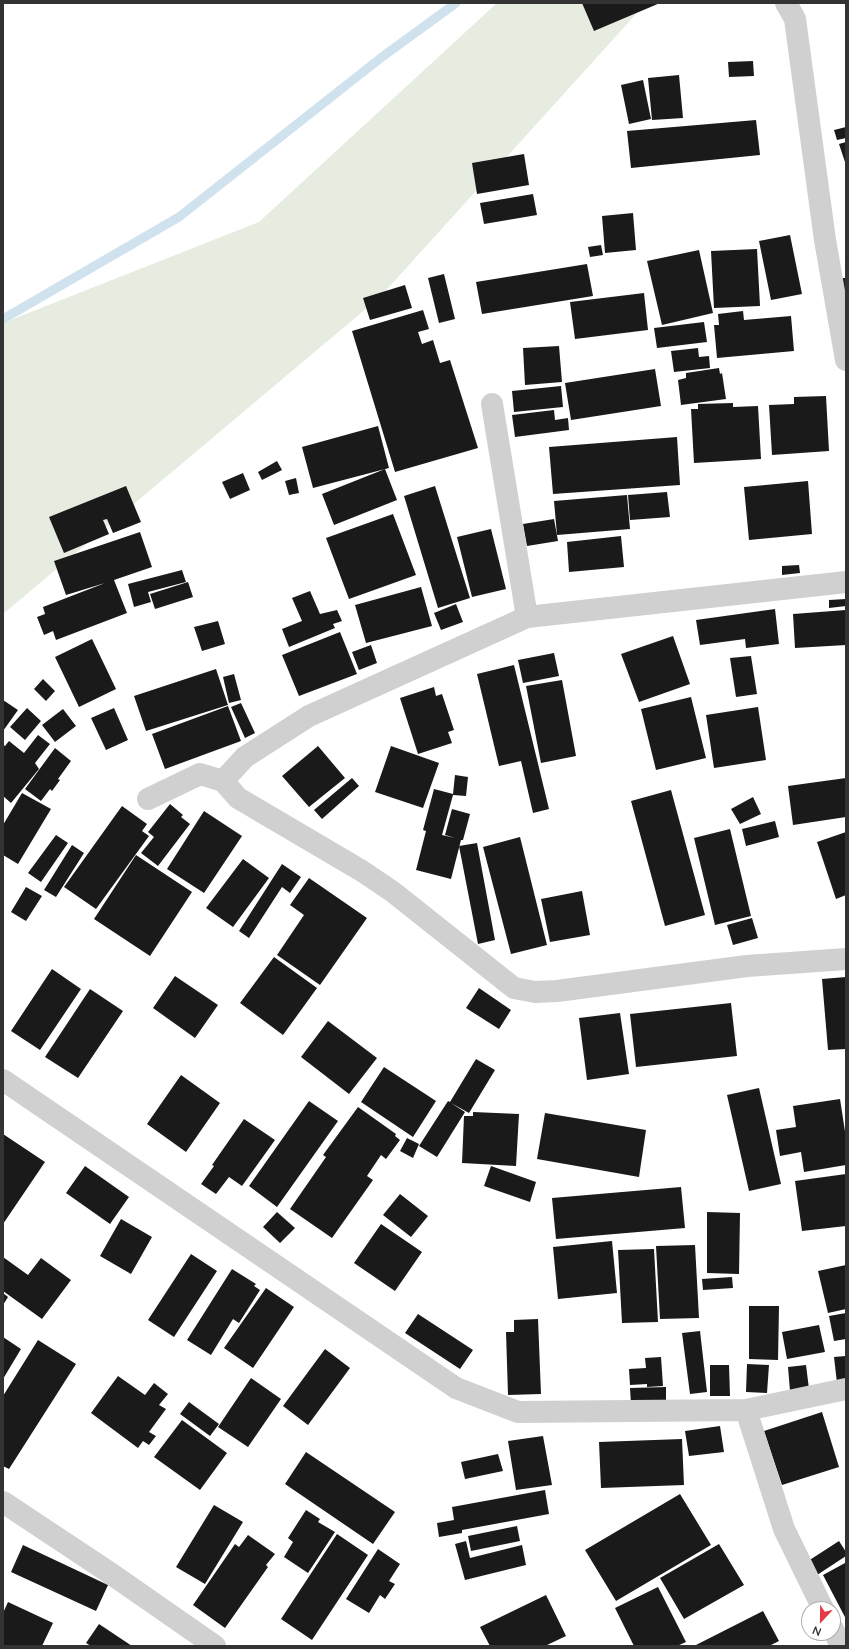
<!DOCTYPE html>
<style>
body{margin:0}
#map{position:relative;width:849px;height:1649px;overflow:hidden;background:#fff;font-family:Lato,sans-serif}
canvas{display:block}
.frame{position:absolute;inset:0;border:4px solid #333;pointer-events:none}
.north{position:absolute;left:801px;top:1601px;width:40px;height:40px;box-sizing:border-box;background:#fff;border:1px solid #adadad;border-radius:50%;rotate:202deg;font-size:11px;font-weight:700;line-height:16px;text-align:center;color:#333}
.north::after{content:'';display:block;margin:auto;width:14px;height:18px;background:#e63946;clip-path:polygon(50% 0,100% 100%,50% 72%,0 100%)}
</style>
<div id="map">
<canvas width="849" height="1649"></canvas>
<div class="frame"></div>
<div class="north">N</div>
</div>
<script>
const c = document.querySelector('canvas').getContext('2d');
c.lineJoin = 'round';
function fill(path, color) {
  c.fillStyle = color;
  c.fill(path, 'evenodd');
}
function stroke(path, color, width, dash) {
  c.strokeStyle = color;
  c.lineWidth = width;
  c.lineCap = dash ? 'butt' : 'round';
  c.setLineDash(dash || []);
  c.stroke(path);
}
fill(new Path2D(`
 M497 3H646L380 297 3 614V323L259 222Z`), '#e6ecdf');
stroke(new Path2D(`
 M3 319 179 217 382 57 456 3`), '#cfe2ee', 9);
fill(new Path2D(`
 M582 3H660L594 31Z
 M753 61 754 76 729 77 728 62Z
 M679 75 683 118 652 120 648 78Z
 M643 80 651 119 629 124 621 85Z
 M756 120 760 155 631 168 627 131Z
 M846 127V138L837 140 834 130Z
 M846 142V165L839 144Z
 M524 154 529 185 477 194 472 163Z
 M533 194 537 215 484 224 480 203Z
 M633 213 636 250 605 253 602 216Z
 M790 235 802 294 771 300 759 241Z
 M601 245 603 255 590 257 588 247Z
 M757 249 760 306 714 308 711 251Z
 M699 250 713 313 662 325 647 261Z
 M587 264 593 296 482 314 476 282Z
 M444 274 455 319 439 323 428 278Z
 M842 278H846V292L844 293Z
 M405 285 412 308 370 320 363 298Z
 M644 293 648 330 575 339 570 302Z
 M423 310 429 329 418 332 422 344 433 340 440 363 450 360 478 448 395 472 352 331Z
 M743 311 744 320 791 316 794 351 717 358 714 325H719L718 314Z
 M704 322 707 342 657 348 654 328Z
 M559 346 562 382 525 385 523 348Z
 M698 348 699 357 709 356 710 368 674 372 671 351Z
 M719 368 720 374 722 373 726 399 681 405 678 380 686 378V373Z
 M655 369 661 406 571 420 565 383Z
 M561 386 563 407 514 412 512 391Z
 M826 396 829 451 772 455 769 405 794 404V397Z
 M733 403V407L758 406 761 459 694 463 691 409H698V404Z
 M554 410 555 420 568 418 569 430 515 437 512 415Z
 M378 426 389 468 313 488 302 447Z
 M677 437 680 485 553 494 549 447Z
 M277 461 282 470 262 480 258 472Z
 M385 469 397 500 334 525 322 494Z
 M243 473 250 490 230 499 222 482Z
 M296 478 299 493 289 495 285 481Z
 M808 481 812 534 749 540 744 487Z
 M126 486 141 522 113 533 107 519 103 520 109 534 64 553 49 517Z
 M435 486 470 598 438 608 404 496Z
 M667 492 670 517 630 520 628 495Z
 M627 495 630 529 557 535 554 501Z
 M393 514 416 575 349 599 326 538Z
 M554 519 558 541 527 546 523 524Z
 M491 529 506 589 472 597 457 537Z
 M140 532 152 567 114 580 127 613 56 640 53 631 44 635 37 617 45 614 43 607 105 583 66 595 54 561Z
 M621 536 624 567 569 572 567 542Z
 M799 565 800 573 782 575V566Z
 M182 570 186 582 148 592 151 602 134 607 128 584Z
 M188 582 193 597 155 609 150 594Z
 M421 587 432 626 366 643 355 605Z
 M310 591 320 614 337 610 342 621 333 624 335 628 289 647 282 629 302 621 292 598Z
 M846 599V606L829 608V600Z
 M456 604 463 622 441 630 434 613Z
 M775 609 779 644 746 648 745 639 700 645 696 620Z
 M846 610V645L795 648 793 614Z
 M218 621 225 644 202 651 194 627Z
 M340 632 357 674 299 696 282 655Z
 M673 636 690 684 639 702 621 654Z
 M92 639 116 689 79 707 55 657Z
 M371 645 377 663 359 670 352 652Z
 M554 653 559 676 523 683 518 660Z
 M751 656 757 694 736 697 730 658Z
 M514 665 549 809 533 813 521 761 499 766 477 674Z
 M216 669 228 705 146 731 134 696Z
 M234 674 241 700 229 703 223 677Z
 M43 679 55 691 46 701 34 689Z
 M562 680 576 756 541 763 526 686Z
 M434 687 436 696 442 694 454 730 448 732 452 743 418 754 400 698Z
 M691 697 706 758 656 770 641 709Z
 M3 700 18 710 3 731Z
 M241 703 255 733 245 738 231 707Z
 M228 706 241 741 165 769 152 734Z
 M758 707 766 760 714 768 706 715Z
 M27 708 41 721 25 740 10 727Z
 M114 708 128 740 106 750 91 718Z
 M63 709 76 726 55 742 42 725Z
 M38 735 50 744 35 763 39 769 11 803 3 796V745L5 746 9 741 24 753Z
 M318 746 345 778 309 807 282 776Z
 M391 746 439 763 423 808 375 792Z
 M55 748 71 761 58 779 60 780 52 791 50 789 41 801 25 789Z
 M455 775 468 777 466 796 453 795 442 835 455 838 445 835 452 809 470 814 463 840H461L451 879 416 870 426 831 423 830 434 789 453 794Z
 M352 778 359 786 322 819 314 810Z
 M846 778V817L793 825 788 786Z
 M671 790 705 915 665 926 631 801Z
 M22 793 51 809 18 864 3 855V825Z
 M753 797 761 814 740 824 731 809Z
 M170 804 183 815 181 817 190 824 158 866 141 853 154 837 148 832Z
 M122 806 147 824 142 831 149 836 96 909 64 887Z
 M204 811 242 836 204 893 167 869Z
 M775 821 779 837 746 846 742 829Z
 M730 829 751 916 715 925 694 838Z
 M846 832V895L836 899 817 842Z
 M56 835 68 843 41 882 28 873Z
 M520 837 547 945 511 954 483 847Z
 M477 843 495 940 478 944 459 846Z
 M72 845 84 853 56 897 44 890Z
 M136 855 192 892 150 956 94 919Z
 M243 859 269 878 233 927 206 908Z
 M282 864 301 877 290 893 282 887 249 938 239 931Z
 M309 878 367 918 320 985 277 955 304 915 290 905Z
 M26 887 42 896 26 921 11 912Z
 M582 891 590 935 550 942 541 899Z
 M752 918 758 938 733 945 727 925Z
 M274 957 317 988 283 1035 240 1003Z
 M52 969 81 989 40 1050 11 1031Z
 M175 976 218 1005 195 1038 153 1008Z
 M846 977V1049L828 1050 822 979Z
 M479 988 511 1010 499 1029 466 1008Z
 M90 989 123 1011 78 1078 45 1057Z
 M731 1003 737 1056 636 1067 630 1014Z
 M620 1013 629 1074 587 1080 579 1018Z
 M328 1021 377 1058 349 1094 301 1057Z
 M476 1059 495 1070 469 1113 451 1103 465 1112 437 1157 419 1146 448 1101 450 1102Z
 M384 1067 436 1101 413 1137 361 1102Z
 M181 1075 220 1103 186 1152 147 1124Z
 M759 1088 781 1184 749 1191 727 1095Z
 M840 1099 846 1138V1165L804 1172 801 1152 780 1156 776 1130 796 1127 793 1106Z
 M309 1101 338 1121 277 1207 249 1186Z
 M358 1107 396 1134 395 1136 400 1140 386 1159 381 1155 367 1176 373 1180 332 1238 290 1209 326 1157 323 1155Z
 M473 1112 519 1114 516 1166 462 1163 464 1116H473Z
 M545 1113 646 1130 639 1177 537 1159Z
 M244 1119 275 1140 242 1186 229 1177 216 1194 201 1184 214 1166 212 1165Z
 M3 1134 45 1162 3 1224Z
 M407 1138 419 1144 413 1158 400 1151Z
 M85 1166 129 1197 110 1224 66 1193Z
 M491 1166 536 1182 530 1202 484 1186Z
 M846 1174V1226L802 1231 795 1181Z
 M681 1187 685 1228 556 1239 552 1198Z
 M400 1194 428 1216 411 1237 383 1215Z
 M277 1212 295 1228 280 1243 263 1227Z
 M707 1212 740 1213 739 1274 707 1273Z
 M121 1219 152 1237 131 1274 100 1256Z
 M381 1224 422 1252 395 1291 354 1263Z
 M612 1241 617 1293 558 1299 553 1247Z
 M695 1245 699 1318 660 1319 656 1246Z
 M654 1249 658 1322 622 1323 618 1250Z
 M191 1254 217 1271 174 1337 148 1320Z
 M3 1257 28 1275 41 1258 71 1280 42 1319 3 1291Z
 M846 1265V1309L828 1313 818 1271Z
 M232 1269 256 1284 254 1286 260 1290 239 1323 233 1319 211 1355 187 1340Z
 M732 1277 733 1288 703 1290 702 1279Z
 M266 1288 294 1307 253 1368 224 1348Z
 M3 1293 8 1297 3 1305Z
 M749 1306H779L778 1360 749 1359Z
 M846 1313V1339L834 1341 829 1316Z
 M418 1314 473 1350 460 1369 405 1333Z
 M538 1319 541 1394 508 1395 506 1332H514V1320Z
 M819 1325 825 1352 787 1359 782 1332Z
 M700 1331 707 1392 690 1394 682 1333Z
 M3 1337 21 1349 3 1379Z
 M38 1340 76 1364 9 1469 3 1466V1396Z
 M325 1349 350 1368 308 1425 283 1406Z
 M846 1356V1383H837L834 1357Z
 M661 1357 663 1386 647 1387V1384L630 1385 629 1369 646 1368 645 1358Z
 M747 1364 769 1365 767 1393 746 1392Z
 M710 1365H729L730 1396H710Z
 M806 1365 809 1389 790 1391 788 1367Z
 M118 1376 145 1395 154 1383 168 1394 159 1405 166 1409 149 1432 156 1436 149 1445 143 1441 138 1448 91 1413Z
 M251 1378 281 1399 248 1447 218 1427Z
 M666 1387V1403L631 1404 630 1388Z
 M189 1402 219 1424 210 1436 180 1414Z
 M822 1412 839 1467 782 1485 764 1431Z
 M182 1420 227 1453 200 1490 154 1457Z
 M720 1426 724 1452 689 1456 685 1431Z
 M543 1436 552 1485 516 1490 508 1441Z
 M682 1439 684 1485 601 1488 599 1442Z
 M306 1452 395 1512 373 1544 285 1484Z
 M498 1454 503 1471 465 1479 461 1462Z
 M545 1490 549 1514 462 1530V1533L439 1537 437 1523 454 1520 452 1507Z
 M680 1494 711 1545 616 1601 585 1550Z
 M214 1505 243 1522 205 1584 176 1567Z
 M306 1510 320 1519 318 1522 335 1532 308 1573 284 1557 293 1542 288 1538Z
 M517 1526 520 1541 471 1551 468 1536Z
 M337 1534 368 1555 312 1640 281 1619Z
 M248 1535 275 1554 266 1565 268 1567 225 1628 193 1605 235 1544 239 1547Z
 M466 1541 470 1558 522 1545 526 1565 465 1580 455 1544Z
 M839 1541 846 1552V1556L814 1577 805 1563Z
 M719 1544 744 1585 684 1619 660 1578Z
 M23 1545 108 1585 96 1611 11 1572Z
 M378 1549 400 1564 389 1581 395 1584 385 1599 380 1595 369 1613 346 1599Z
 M845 1563 846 1564V1619L823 1575Z
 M658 1587 686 1642 677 1646H634L615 1608Z
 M546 1595 566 1636 545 1646H490L480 1627Z
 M8 1602 53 1623 42 1646H3V1613Z
 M763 1611 779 1641 769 1646H694Z
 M99 1624 132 1646H91L86 1643Z`), '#1a1a1a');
stroke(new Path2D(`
 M786 3 795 19 825 240 846 360
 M492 404 527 617
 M223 781 238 798 362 871 393 892 514 988 535 992 557 991 747 966 846 959
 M148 799 200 774 223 781 245 757 309 716 527 617 846 582
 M3 1080 456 1388 518 1412 746 1410 846 1389
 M746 1410 784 1529 823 1609
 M3 1502 110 1573 215 1646
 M833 1629 841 1646`), '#d0d0d0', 22);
</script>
